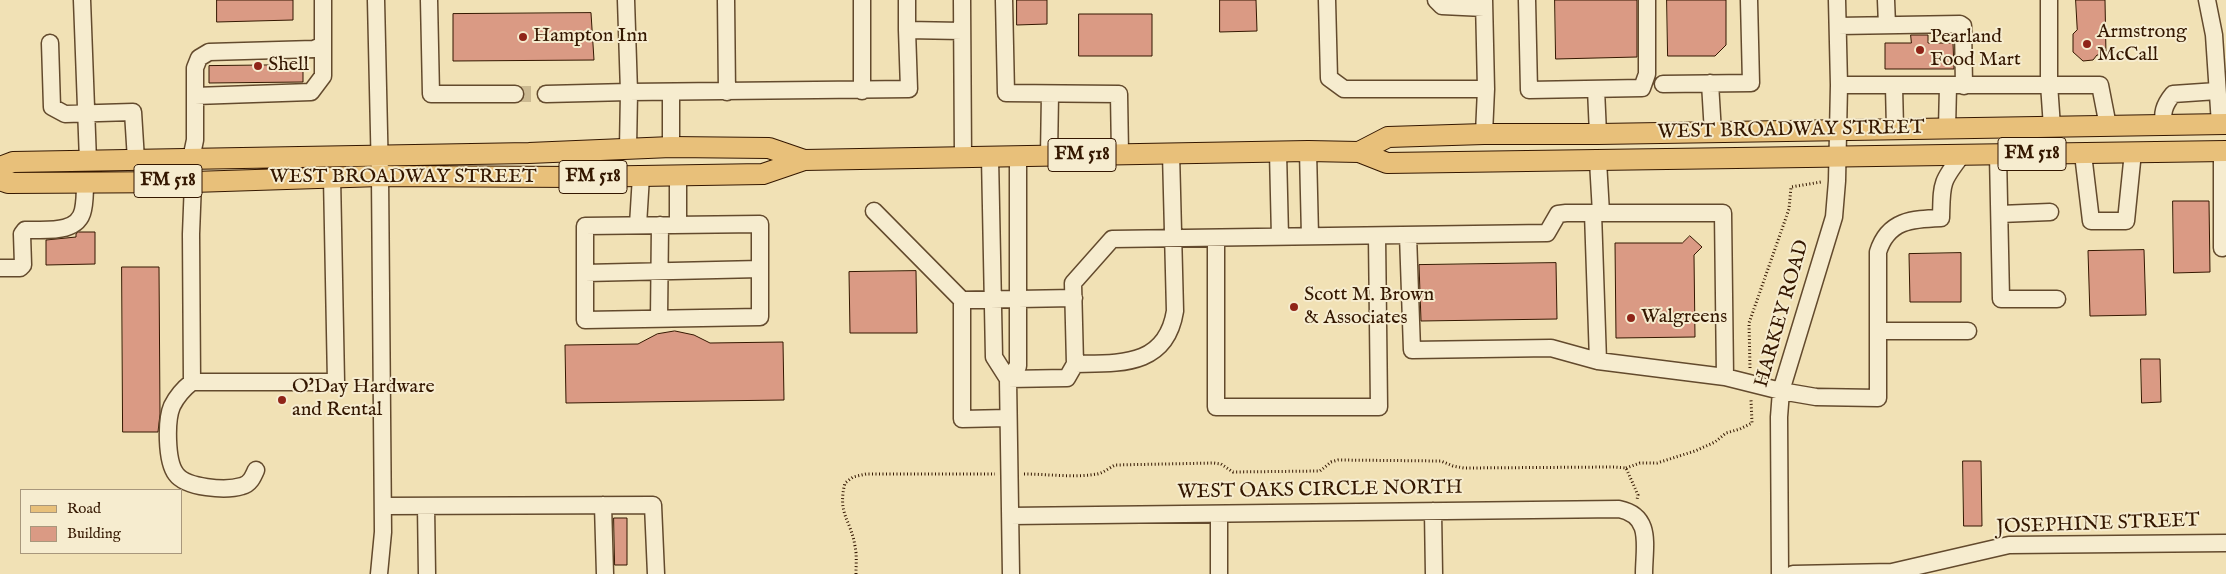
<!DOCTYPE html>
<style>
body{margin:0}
#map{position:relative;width:2226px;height:574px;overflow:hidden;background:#f1e1b5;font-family:"IM FELL English",serif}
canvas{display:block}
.legend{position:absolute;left:20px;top:489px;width:162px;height:65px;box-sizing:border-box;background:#f6eccf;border:1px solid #a8977c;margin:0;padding:6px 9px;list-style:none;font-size:15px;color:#341700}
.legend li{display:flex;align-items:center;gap:10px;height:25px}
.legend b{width:25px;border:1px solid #a8977c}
</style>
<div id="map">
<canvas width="2226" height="574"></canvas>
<ul class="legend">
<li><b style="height:6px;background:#e8c07a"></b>Road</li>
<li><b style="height:14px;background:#da9a84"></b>Building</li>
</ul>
</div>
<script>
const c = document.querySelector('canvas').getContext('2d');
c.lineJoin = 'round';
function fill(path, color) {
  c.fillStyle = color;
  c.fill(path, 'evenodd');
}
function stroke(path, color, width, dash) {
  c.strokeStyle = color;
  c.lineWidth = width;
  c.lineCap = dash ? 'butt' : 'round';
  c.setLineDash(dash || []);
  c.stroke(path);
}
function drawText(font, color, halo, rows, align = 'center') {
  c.font = font + ' "IM FELL English",serif';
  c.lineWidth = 4;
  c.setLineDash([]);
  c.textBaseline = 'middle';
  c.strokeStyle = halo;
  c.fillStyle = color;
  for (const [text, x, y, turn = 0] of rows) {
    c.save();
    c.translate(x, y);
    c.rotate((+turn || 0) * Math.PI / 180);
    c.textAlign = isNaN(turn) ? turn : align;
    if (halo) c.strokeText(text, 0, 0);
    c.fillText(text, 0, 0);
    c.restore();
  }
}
const building = new Path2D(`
 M217 0H293V20L217 22Z
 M1017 0H1047V24L1017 25Z
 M1220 0H1256L1257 31 1220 32Z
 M1555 0H1637V57L1556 59Z
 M1667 0H1726V45L1715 56H1668Z
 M2076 0H2105L2106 55H2097L2093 60 2083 61 2073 52V34L2077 30Z
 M591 13 594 60 453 61V14Z
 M1079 14H1152V56H1079Z
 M1911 35H1928V43H1953L1954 69H1885V43H1911Z
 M303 65V82L209 83V66Z
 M2173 201H2209L2210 272 2174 273Z
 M79 232H95V264L46 265V240L76 237V234Z
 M1690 236 1702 247 1694 255 1695 337 1616 338 1615 243H1682Z
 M2144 250 2146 315 2090 316 2088 251Z
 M1961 253V302H1910L1909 254Z
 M1556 263 1557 319 1421 321 1419 265Z
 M122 267H159L160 414 158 432H123Z
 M916 271 917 333H850L849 272Z
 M675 331 694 335 710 343 783 342 784 400 566 403 565 345 638 344 657 334Z
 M2141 359H2160L2161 402 2142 403Z
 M1963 461H1981L1982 526H1964Z
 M614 518H627V565H615Z`);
fill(building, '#da9a84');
stroke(building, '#341700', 1);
stroke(new Path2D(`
 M515 94H546`), '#cbb991', 16, [16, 8]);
const minor = new Path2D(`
 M82 0 88 161
 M376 0 380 176 383 532 379 574
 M429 0 431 94H515
 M726 0 727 92
 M862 0V91
 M907 0V30
 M962 0 963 157
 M1004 0 1006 93 1119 94 1120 154
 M1327 0 1329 78 1344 89H1486
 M1436 0 1442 6 1484 8
 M1484 0 1486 89 1484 134
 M1527 0 1529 90 1642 88 1647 74V0
 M1886 0 1887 25
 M2049 0V84L2052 127
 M2207 0 2214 35 2220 124
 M1838 26 1960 24 1963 26 1964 86
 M50 43 52 107 65 114 133 112 136 160
 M1710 83 1713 133
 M1663 84 1751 83 1749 0
 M1839 85H2100L2108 126
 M1894 86 1895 129
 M1596 89 1598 134
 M671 92V147
 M546 94 629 92 626 0
 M195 96 311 92 323 76V45
 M2165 126C2161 114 2164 105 2173 94L2217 91
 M1947 129 1948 86
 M628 149 629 92 909 89 907 30 962 31
 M1308 151 1310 236
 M2222 151V248
 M1278 152 1280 237
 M2083 154 2091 221H2126L2133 152
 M1998 155 2001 299H2057
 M1049 156 1050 94
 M990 157 994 357 1008 379 1011 574
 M191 159 195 140V68L199 58 209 52 314 49 323 45V0
 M1598 161 1601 213
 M193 182 191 234 192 382H336L332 177
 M874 211 962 300 1074 298
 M1593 213 1598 361
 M2000 214 2050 212
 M760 224V317L585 320V226Z
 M638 225 641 176
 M678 225V176
 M1408 235 1412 350 1551 348 1598 361 1725 377 1781 391 1816 397 1878 398V252C1888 220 1912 219 1941 218 1942 184 1940 183 1962 155
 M1216 238V407H1379L1377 236
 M0 268H20L23 265 22 234 25 230C43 229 78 235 83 210 85 201 85 191 85 182
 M585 273 760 269
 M962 300V419L1008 418
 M659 319 660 225
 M1878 331H1968
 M1075 364C1120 363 1166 367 1175 311L1171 153
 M1008 379 1067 378 1075 364 1073 283 1112 239 1547 233 1558 214 1566 213H1723L1725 377
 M1008 379 1018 366V156
 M192 382C183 389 177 396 172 406 166 420 166 461 176 474 186 488 226 491 242 486 250 484 253 477 256 470
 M603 505 605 574
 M383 506 653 505 656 574
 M426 506 427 574
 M1433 511 1434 574
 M1219 514V574
 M1010 516 1619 509C1653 516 1644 546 1644 574
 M1780 574 1779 417 1781 391 1834 217 1837 181 1839 85 1837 0
 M1793 574 1892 572 2009 545 2226 543`);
const major = new Path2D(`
 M1359 152 1388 137 1484 134H1598L2226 124
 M0 167 13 162 529 153 671 147 769 148 804 160
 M0 180 8 183 193 182 380 176 578 177 763 174 804 160 1308 151 1359 152 1387 163 2226 151`);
stroke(minor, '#634a2d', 19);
stroke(major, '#341700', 22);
stroke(new Path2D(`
 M1750 368 1749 323 1789 209 1791 187 1821 182
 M1626 468 1640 463H1657L1695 451 1715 442 1726 433 1740 429 1752 423 1751 400
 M1024 474C1048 474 1074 478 1097 474 1103 473 1109 468 1115 465L1214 463 1221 464 1233 472 1320 471 1331 462 1338 460 1441 461 1453 466 1464 468 1614 467 1626 468 1638 495 1637 500
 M856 574C856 565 857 555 855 546 851 520 837 514 845 483L853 477 866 474H995`), '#341700', 3, [1, 2.5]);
stroke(minor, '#f6eccf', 16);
stroke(major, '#e8c07a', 20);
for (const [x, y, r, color] of [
 [523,37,5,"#8f2418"],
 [2087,44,5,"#8f2418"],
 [1920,50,5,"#8f2418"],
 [258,66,5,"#8f2418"],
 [1294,307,5,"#8f2418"],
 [1631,318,5,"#8f2418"],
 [282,400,5,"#8f2418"]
]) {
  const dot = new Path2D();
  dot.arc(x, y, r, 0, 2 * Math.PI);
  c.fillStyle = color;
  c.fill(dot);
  stroke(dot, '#f6eccf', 2);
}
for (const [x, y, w] of [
 [2032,154,68],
 [1082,155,68],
 [593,177,68],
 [168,181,68]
]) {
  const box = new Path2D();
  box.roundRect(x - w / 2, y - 16.5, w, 33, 4);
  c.fillStyle = '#f6eccf';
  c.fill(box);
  stroke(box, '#341700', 1);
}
drawText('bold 19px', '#341700', null, [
 ["FM 518",2032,154],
 ["FM 518",1082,155],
 ["FM 518",593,177],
 ["FM 518",168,181]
]);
drawText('20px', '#341700', '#f6eccf', [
 ["Armstrong",2097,33],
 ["McCall",2097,56],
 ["Hampton Inn",533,37],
 ["Pearland",1930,38],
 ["Food Mart",1930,61],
 ["Shell",268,66],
 ["Scott M. Brown",1304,296],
 ["& Associates",1304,319],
 ["Walgreens",1641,318],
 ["O'Day Hardware",292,388],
 ["and Rental",292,411]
], 'left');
drawText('20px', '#341700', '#f6eccf', [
 ["WEST BROADWAY STREET",1791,131,-1],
 ["WEST BROADWAY STREET",403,178],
 ["HARKEY ROAD",1783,314,-74],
 ["WEST OAKS CIRCLE NORTH",1320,491,-1],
 ["JOSEPHINE STREET",2098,525,-2]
]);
</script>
